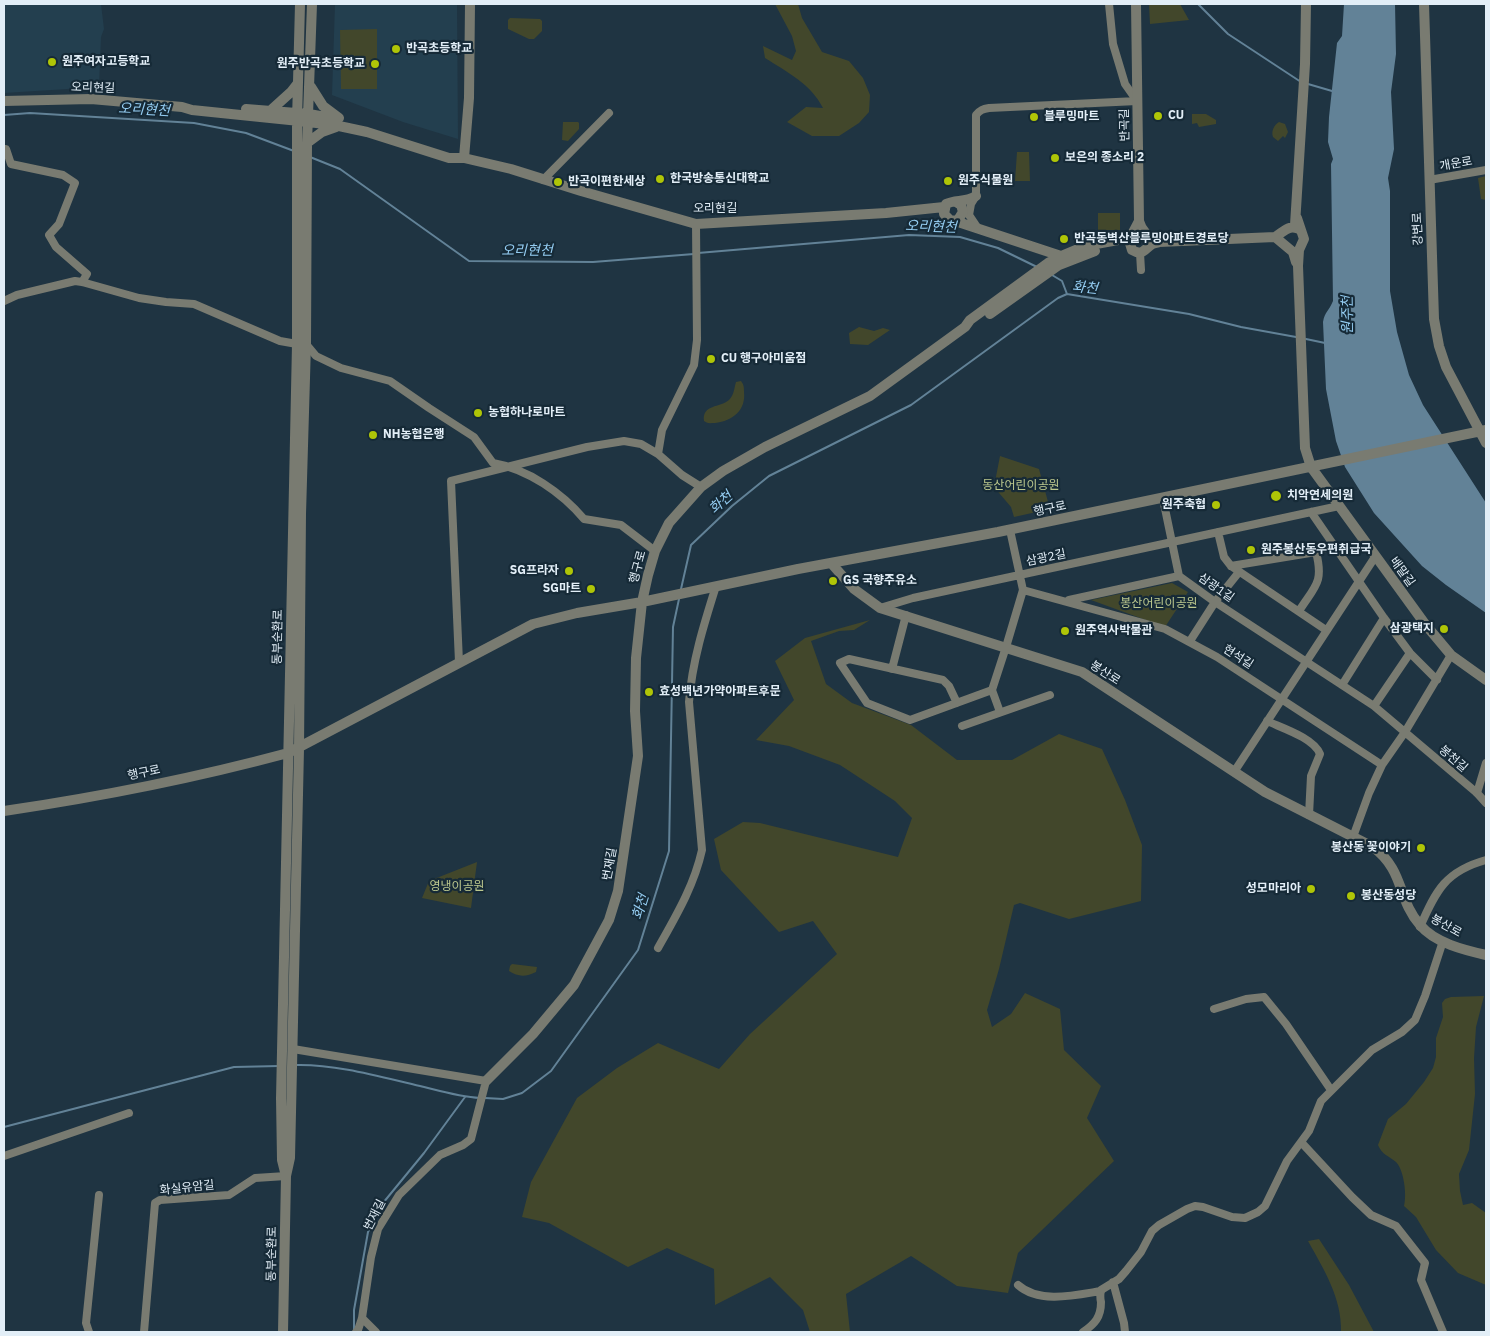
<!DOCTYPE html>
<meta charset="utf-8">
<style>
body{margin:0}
#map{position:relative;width:1490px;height:1336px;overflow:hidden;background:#1f3442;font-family:"IBM Plex Sans",sans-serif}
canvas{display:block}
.frame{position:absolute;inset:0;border:5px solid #e2eef7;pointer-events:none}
</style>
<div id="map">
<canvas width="1490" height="1336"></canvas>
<div class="frame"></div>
</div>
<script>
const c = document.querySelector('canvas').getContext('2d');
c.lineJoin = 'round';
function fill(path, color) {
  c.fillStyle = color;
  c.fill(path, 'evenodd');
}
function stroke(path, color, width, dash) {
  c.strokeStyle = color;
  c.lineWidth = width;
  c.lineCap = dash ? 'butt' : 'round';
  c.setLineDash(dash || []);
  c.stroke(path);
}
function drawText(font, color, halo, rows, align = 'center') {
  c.font = font + ' "IBM Plex Sans","Noto Sans KR",sans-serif';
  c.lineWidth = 4.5;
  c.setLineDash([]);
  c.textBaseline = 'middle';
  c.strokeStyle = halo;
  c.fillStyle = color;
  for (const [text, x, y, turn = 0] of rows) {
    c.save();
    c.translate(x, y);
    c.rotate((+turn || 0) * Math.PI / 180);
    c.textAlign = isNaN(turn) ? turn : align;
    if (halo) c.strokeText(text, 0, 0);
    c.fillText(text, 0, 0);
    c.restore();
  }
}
fill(new Path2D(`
 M4 4H101L104 29 101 37 99 87 4 93Z
 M335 4H457L458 139 403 122 332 95Z`), '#233f4f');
fill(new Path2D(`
 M775 4H798L802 18 822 52 849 61 863 78 870 95 869 112 859 123 839 136H812L787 122 806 107 823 108C811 84 787 72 765 58L763 46 792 60 796 51 792 36Z
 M1149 4H1180L1189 20 1150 24Z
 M510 18 540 19 542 21V31L534 39H529L508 29V20Z
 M377 29V89H341L340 30Z
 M1192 114H1206L1216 120V124L1199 127 1197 123 1192 124Z
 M563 122H578L579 123V129L568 141 562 140Z
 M1279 122 1285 124 1288 132 1285 138 1283 136 1278 141 1273 137C1271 131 1274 125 1279 122Z
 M1017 152H1029L1030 181H1015Z
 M1486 176V200L1481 199 1478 178Z
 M1098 213H1120V230H1098Z
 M859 327 874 331 883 328 890 330 868 345 850 344 849 333Z
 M741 381C744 385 744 387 744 392 746 410 733 421 715 423 710 423 708 424 704 421 702 404 720 408 729 400 734 395 734 389 736 382Z
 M1000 456 1039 469 1050 509 1014 517 1011 507 994 487Z
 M1172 583 1188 592 1165 627 1091 600Z
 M870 620 854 630 839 631 811 641 826 684 852 703 911 725 957 760H1012L1059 734 1102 749 1125 800 1142 845 1141 901 1069 919 1020 903 1014 905 999 969 987 1010 992 1027 1011 1014 1025 993 1060 1009 1064 1050 1101 1086 1087 1118 1114 1161 1018 1253 1008 1293 957 1286 911 1256 846 1294 850 1332H810L803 1310 770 1277 715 1305 714 1269 667 1248 628 1267 549 1223 522 1217 531 1182 577 1098 617 1068 658 1043 719 1069 750 1034 837 954 813 921 779 932 721 870 714 839 743 822 760 823 898 857 912 818 895 801 840 765 789 746 756 740 794 700 775 661 805 638Z
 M477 862 471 908 422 898 429 881Z
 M512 964 537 967 536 972C526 977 518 977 509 971L510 966Z
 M1484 996 1476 1027 1474 1058 1475 1094 1469 1150 1459 1174 1460 1191 1463 1205 1472 1203 1486 1213V1285L1458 1273 1436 1250 1416 1217 1404 1206C1407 1195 1404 1170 1396 1162 1389 1156 1382 1155 1378 1145L1388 1119 1406 1104 1424 1082 1433 1068 1436 1057V1038L1443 1017 1442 1003 1445 999 1451 997Z
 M1319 1239 1349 1285 1374 1332H1341C1342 1298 1324 1270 1308 1241Z`), '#42472b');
fill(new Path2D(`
 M1344 4H1395L1396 54 1391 92 1394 149 1388 178 1390 191V291L1397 332 1409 375 1423 405 1486 503V613L1446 585 1422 566 1374 513 1345 467 1336 441 1326 389 1323 322C1325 311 1329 311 1333 301L1331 164 1333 159 1328 142 1329 117 1337 43 1342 36Z`), '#628297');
stroke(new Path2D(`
 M1198 4 1228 34 1301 82
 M1308 84 1332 91
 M4 115 30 113 194 123 246 133 294 151
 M310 157 340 169 469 261 593 262 694 254
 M698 253 909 235 960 237 998 248 1037 267
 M1052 275 1062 281 1067 294
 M1306 339 1325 343
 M681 589 691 545 732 506 769 476 911 405 1058 298 1067 294 1189 314 1241 327 1296 337
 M296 1065C336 1064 381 1077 420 1086 440 1091 460 1097 480 1098
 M485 1098 503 1099 522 1093 551 1071 638 950 669 851 673 627 679 599
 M4 1127 234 1067 279 1066
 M354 1330V1310L368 1232 383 1203 424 1153 465 1097`), '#628297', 2);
stroke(new Path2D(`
 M1109 4 1113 44 1125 84 1137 101
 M4 149H6L11 164 63 175 75 183 59 224 49 235 56 247 87 274 82 282
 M543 180 609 113
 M1429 180 1486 170
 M696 224 697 340 694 365 662 430 658 454 682 475 701 487
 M977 227 969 215 971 204 976 196V115C980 110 983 109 989 108L1137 101
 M1140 253 1141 270
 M4 301 17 295 75 281 82 282 139 298 166 302 194 304 280 341 297 344
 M306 344 316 356 341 368 390 381 429 408 474 437 493 463C528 469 562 493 584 519L621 525 655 551
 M1163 499 1179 576 1215 602 1374 706 1477 793 1486 803
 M1311 512 1384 618 1410 653 1437 680
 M1218 532 1224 557 1231 566 1326 630
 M1231 566 1316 552 1334 545
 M1023 590 1165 629 1217 657 1382 765
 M1069 600 1179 576
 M880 608 913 598 1339 506
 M1299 611C1315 586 1324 583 1316 552
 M1190 641 1215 602 1239 572
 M459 662 451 481 587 447 624 441 641 444 658 454
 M892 669 906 615
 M1342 685 1384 618
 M957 703 949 686 943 680 849 659 840 663 867 703 910 720 992 690
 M1374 706 1410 653
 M1000 712 992 690 1006 647 1023 590 1010 530
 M1267 721C1282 728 1314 738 1320 754L1311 776 1309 815
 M962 726 1050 695
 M1234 772 1375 557
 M1477 793 1486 763
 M1353 837 1369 793 1382 765 1405 732 1451 655
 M1420 927C1436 890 1446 871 1486 860
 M658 948C676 916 694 886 702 850L689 702C692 662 704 624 716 586
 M1214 1009 1246 999 1264 997 1286 1024 1331 1090
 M293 1049 486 1081 471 1139 463 1145 440 1155 399 1195 378 1229 371 1257 362 1318 358 1330 356 1332
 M1301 1142 1352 1197 1371 1215 1396 1226 1425 1263 1421 1280 1443 1332
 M4 1156 129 1113
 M1113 1282 1124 1323 1125 1332
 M1018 1285C1039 1304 1076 1295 1101 1291
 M362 1318 376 1332
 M89 1332 86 1323 99 1195
 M144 1332 155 1203 160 1200 229 1195 255 1178 286 1176
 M1083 1332C1095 1324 1101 1317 1101 1302 1100 1298 1100 1295 1101 1290L1119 1279 1126 1271 1141 1252 1152 1231 1159 1225 1187 1209 1195 1206 1203 1207 1232 1217 1245 1218 1258 1212 1265 1206 1287 1161 1309 1131 1321 1101 1372 1050 1402 1032 1415 1020 1425 996 1443 941`), '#797b71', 8);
stroke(new Path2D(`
 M1136 4 1139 221C1142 232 1149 238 1159 242L1275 237C1284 232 1289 223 1301 230
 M1424 4 1434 319 1439 346 1446 367 1486 443
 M311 87 323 106 339 118
 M4 101 91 99 182 107 192 110 309 122 339 126 367 132 449 158H464L511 169 581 191 696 224 886 213 944 207
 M246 109 309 114 336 119
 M270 111 291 92 298 83
 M307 143 322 132 336 127
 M464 158 469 98 470 4
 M956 202 961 205 963 212 958 220 951 221 944 214 946 204C956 199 964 203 976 196
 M1297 218 1304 239 1299 250 1298 266 1305 448 1311 467 1425 624 1451 655 1486 680
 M955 221 1061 256
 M1139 221 1129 240 1132 250C1142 256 1144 250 1151 245 1153 243 1157 243 1159 242
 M1295 225 1305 64 1306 4
 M1275 237 1293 252 1296 262
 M990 314 1059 265 1095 251
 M831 563 854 589 880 608 1082 672 1265 792 1373 847C1405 871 1397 899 1420 925 1435 943 1464 950 1486 955
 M4 811C99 797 195 778 288 753L533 624 577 613 642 602 798 569 998 532 1486 430
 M486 1081 533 1034 574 985 609 920 618 891 638 756 635 711 636 658 642 602 648 575 655 551 669 523 701 487 723 471 765 447 870 396 965 327 970 320 1048 263 1061 256 1085 246 1129 238
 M285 1172 282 1160 281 1098 297 344V121L300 4
 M283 1332 286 1176 290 1158 299 749 301 514 306 344 307 143 312 4`), '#797b71', 10);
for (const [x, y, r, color] of [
 [396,49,5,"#afc507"],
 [52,62,5,"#afc507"],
 [375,64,5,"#afc507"],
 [1158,116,5,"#afc507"],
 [1034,117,5,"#afc507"],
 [1055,158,5,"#afc507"],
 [660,179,5,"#afc507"],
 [948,181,5,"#afc507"],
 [558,182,5,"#afc507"],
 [1064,239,5,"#afc507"],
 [711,359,5,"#afc507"],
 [478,413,5,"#afc507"],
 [373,435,5,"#afc507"],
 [1276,496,6,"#afc507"],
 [1216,505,5,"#afc507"],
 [1251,550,5,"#afc507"],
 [569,571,5,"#afc507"],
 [833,581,5,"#afc507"],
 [591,589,5,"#afc507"],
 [1444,629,5,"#afc507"],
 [1065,631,5,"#afc507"],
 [649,692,5,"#afc507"],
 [1421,848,5,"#afc507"],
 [1311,889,5,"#afc507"],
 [1351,896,5,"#afc507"]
]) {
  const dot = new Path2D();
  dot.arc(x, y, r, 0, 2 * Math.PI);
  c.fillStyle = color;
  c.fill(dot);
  stroke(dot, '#162a37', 2);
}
drawText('bold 12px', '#e2eef7', '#162a37', [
 ["반곡초등학교",406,49],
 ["원주여자고등학교",62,62],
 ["원주반곡초등학교",365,64,"right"],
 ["CU",1168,116],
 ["블루밍마트",1044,117],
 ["보은의 종소리 2",1065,158],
 ["한국방송통신대학교",670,179],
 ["원주식물원",958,181],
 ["반곡이편한세상",568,182],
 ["반곡동벽산블루밍아파트경로당",1074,239],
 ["CU 행구아미움점",721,359],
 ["농협하나로마트",488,413],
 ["NH농협은행",383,435],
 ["치악연세의원",1287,496],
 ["원주축협",1206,505,"right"],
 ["원주봉산동우편취급국",1261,550],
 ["SG프라자",559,571,"right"],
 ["GS 국향주유소",843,581],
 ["SG마트",581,589,"right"],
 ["삼광택지",1434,629,"right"],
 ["원주역사박물관",1075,631],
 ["효성백년가약아파트후문",659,692],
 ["봉산동 꽃이야기",1411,848,"right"],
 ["성모마리아",1301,889,"right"],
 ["봉산동성당",1361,896]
], 'left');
drawText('12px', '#e2eef7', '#162a37', [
 ["오리현길",93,88,2],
 ["반곡길",1125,125,-91],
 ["개운로",1456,164,-10],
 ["오리현길",715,209],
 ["강변로",1418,229,-92],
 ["행구로",1050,509,-12],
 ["삼광2길",1046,558,-12],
 ["행구로",638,567,-75],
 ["배말길",1402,572,54],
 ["삼광1길",1216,588,35],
 ["동부순환로",278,637,-89],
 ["현석길",1238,657,33],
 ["봉산로",1105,673,33],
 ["봉천길",1453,759,41],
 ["행구로",144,773,-12],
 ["번재길",610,864,-80],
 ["봉산로",1446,926,29],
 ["화실유암길",187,1188,-6],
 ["번재길",375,1215,-63],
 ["동부순환로",272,1254,-89]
]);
drawText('12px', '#bcc88e', '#162a37', [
 ["동산어린이공원",1021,486],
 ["봉산어린이공원",1159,604],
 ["영냉이공원",457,887]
]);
drawText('italic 14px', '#94ccf1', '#162a37', [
 ["오리현천",144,110,3],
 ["오리현천",931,227,2],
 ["오리현천",527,251],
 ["화천",1085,288,6],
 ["원주천",1348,315,-91],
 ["화천",721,503,-42],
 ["화천",641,907,-73]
]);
</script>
